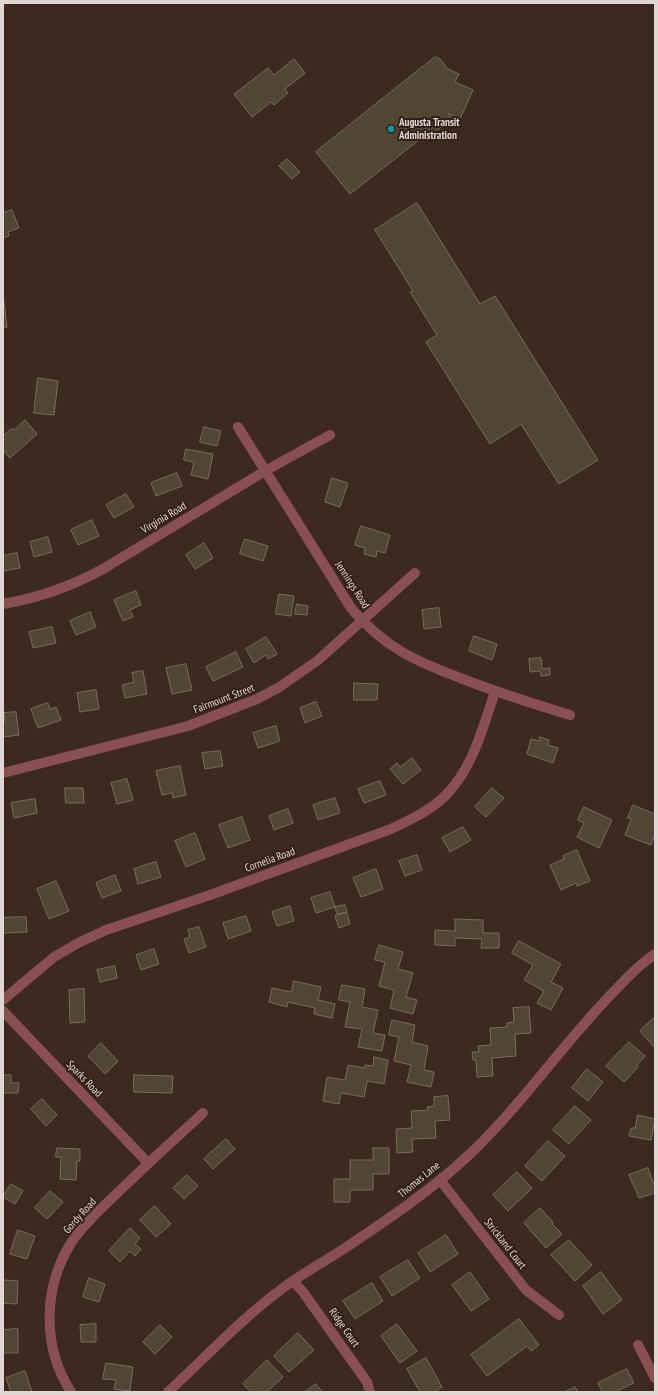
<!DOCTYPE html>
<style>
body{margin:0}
#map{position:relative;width:658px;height:1395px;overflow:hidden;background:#3c2a21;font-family:"PT Sans Narrow",sans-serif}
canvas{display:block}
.frame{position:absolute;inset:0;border:4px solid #e2d6d0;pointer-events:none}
</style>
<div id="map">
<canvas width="658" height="1395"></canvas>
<div class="frame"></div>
</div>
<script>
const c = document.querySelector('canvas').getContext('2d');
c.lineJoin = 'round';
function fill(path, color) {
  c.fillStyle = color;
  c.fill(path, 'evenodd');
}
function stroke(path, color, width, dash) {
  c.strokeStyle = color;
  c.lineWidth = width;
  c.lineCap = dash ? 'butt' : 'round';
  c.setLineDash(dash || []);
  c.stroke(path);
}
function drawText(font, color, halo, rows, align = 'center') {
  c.font = font + ' "PT Sans Narrow",sans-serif';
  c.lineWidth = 4;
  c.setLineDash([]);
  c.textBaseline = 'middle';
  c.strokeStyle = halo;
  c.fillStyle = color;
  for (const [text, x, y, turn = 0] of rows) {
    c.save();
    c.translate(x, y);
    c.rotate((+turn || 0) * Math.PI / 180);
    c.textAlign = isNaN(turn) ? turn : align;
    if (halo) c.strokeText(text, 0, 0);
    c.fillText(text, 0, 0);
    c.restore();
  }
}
const building = new Path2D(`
 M435 57 440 59 448 69 459 74 455 82 473 90 460 119 448 113 452 119 423 141 419 140 350 194 316 152Z
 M294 59 305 73 285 89 288 93 274 105 271 102 252 117 234 94 268 68 274 75Z
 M287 159 300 172 292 179 279 166Z
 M417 203 480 304 495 296 598 460 559 484 521 424 490 444 426 342 437 335 410 292 413 291 375 230Z
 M12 210 19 228 8 232 9 236 3 238V213Z
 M3 294 7 327 3 328Z
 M38 378 58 381 54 415 34 413Z
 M25 420 37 434 10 458 3 450V436L12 428 14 430Z
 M204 427 221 431 217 446 200 442Z
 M186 449 213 454 208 479 191 475 194 462 184 460Z
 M177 473 182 486 156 496 151 483Z
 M332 478 348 483 340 507 325 502Z
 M126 494 134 507 114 518 106 505Z
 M92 520 99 536 78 545 71 530Z
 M361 526 390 535 385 553 377 551 376 557 364 554 365 548 355 545Z
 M48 537 52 552 34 557 30 542Z
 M245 539 268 546 263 561 240 554Z
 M204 543 213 558 195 569 186 555Z
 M17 553 20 568 3 571V556Z
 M136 591 141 605 130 610 133 617 123 621 114 600Z
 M279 594 294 596 291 616 276 614Z
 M297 604 308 606 307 615 295 614Z
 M439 608 441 627 424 629 422 610Z
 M90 612 96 627 76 635 70 621Z
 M52 627 56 643 33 648 29 632Z
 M474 636 497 644 492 660 469 651Z
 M266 637 277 654 268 659 266 655 254 663 246 649Z
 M236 652 243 667 213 681 206 667Z
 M541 658 542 669 550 668V675L541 676 540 671 530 672 529 659Z
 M186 664 192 690 172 694 166 668Z
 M143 671 147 694 125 698 122 685 134 682 132 673Z
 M354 683 378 684 377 700H354Z
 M96 690 99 709 80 712 77 693Z
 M316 702 322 716 305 723 300 708Z
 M48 703 50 709 56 707 61 720 38 728 31 709Z
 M16 712 19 735 3 737V721H5L4 713Z
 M276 726 280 741 258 748 253 733Z
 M540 737 549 740 548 745 558 748 553 763 527 754 531 739 539 741Z
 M220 751 223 766 205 769 202 753Z
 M412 758 421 770 403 784 390 769 397 763 400 767Z
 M180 766 186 795 173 798 172 793 162 795 156 771Z
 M127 779 133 800 117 804 111 783Z
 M380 781 386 795 364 803 358 789Z
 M65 788H83L84 803H66Z
 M492 788 504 798 486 817 475 807Z
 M335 798 340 813 318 820 313 805Z
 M35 799 37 813 14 818 11 803Z
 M633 805 655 814V834L651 845 625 835 631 819 628 818Z
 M584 807 612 820 599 848 577 837 584 823 578 820Z
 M288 809 293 823 274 830 269 816Z
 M242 817 250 840 228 848 219 825Z
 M463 827 471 840 450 852 442 838Z
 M195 833 205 859 186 867 175 841Z
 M577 850 590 881 577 886 576 883 561 890 550 865 564 859 563 856Z
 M417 855 422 870 405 876 399 861Z
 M156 862 161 877 138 884 134 869Z
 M376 869 383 889 361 897 353 878Z
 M115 875 121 891 102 898 96 883Z
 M56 881 69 911 49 919 37 889Z
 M330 892 335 907 316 913 311 898Z
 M345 905 347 912 337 914 335 907Z
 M290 906 294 921 277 926 272 912Z
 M347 913 350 924 339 928 335 916Z
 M246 916 251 931 228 939 223 923Z
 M26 917 27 932 4 933 3 918Z
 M455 919 483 920V933H499V948H481L482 939 455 938V946L435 945V930L455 931Z
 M199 927 206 947 189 953 184 939 190 937 188 930Z
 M519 941 561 964 551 982 563 988 551 1010 537 1003 544 991 524 980 533 965 512 953Z
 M379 945 403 952 398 969 413 973 406 997 417 1000 413 1014 390 1008 394 990 379 986 385 962 375 960Z
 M154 949 159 964 141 970 136 955Z
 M115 966 117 978 100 982 97 970Z
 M294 981 321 987 318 1000 335 1004 332 1018 314 1014 315 1008 288 1002 287 1007 269 1002 272 988 291 992Z
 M342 985 365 989 362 1007 378 1010 373 1033 385 1035 382 1051 358 1047 362 1029 345 1027 350 1002 339 1000Z
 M84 989 85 1022 70 1023 69 990Z
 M529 1007 531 1033 515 1034 516 1056 492 1058 493 1076 477 1077 476 1060H473L472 1052H479L478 1046 491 1045 490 1028 507 1027V1023L514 1022 513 1008Z
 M655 1017V1048L640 1031Z
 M392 1020 415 1025 412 1042 428 1046 424 1070 434 1072 431 1087 407 1082 411 1065 394 1061 399 1037 389 1035Z
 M629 1042 645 1056 637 1065 638 1067 624 1082 606 1066Z
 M101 1043 118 1061 105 1074 88 1056Z
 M374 1057 388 1060 384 1084 367 1081 364 1097 341 1093 339 1104 323 1101 327 1077 345 1080 348 1065 365 1068V1065L373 1066Z
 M587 1069 603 1082 588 1101 572 1088Z
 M3 1075H11V1083H19L18 1093H3Z
 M134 1075 173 1076 172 1093 134 1092Z
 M448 1096 450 1120 435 1121 436 1138 412 1139 413 1152 397 1153 396 1129 412 1128 411 1111 428 1110 427 1107 434 1106V1097Z
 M42 1099 57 1115 46 1126 31 1109Z
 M575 1106 591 1120 569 1144 553 1130Z
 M638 1115 655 1119 651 1140 629 1136 631 1128H635Z
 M226 1139 235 1149 213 1169 204 1159Z
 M548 1141 565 1156 542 1181 525 1166Z
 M57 1148 80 1149V1161H77L76 1180 60 1179 61 1157H56Z
 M373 1148H389V1174H373V1190H350V1202H334V1179H350V1160H373Z
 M648 1168 655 1188V1193L639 1198 629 1175Z
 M517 1172 532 1188 508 1211 493 1195Z
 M187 1175 198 1186 184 1199 173 1188Z
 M11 1184 23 1191 15 1204 3 1197Z
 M50 1191 63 1202 47 1219 35 1208Z
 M155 1206 171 1224 156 1237 140 1220Z
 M540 1208 553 1222 552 1224 562 1234 546 1248 524 1223Z
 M130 1228 140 1238 135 1244 141 1249 135 1256 130 1251 120 1262 109 1251Z
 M18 1230 35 1236 27 1259 10 1254Z
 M446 1235 458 1254 430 1272 418 1253Z
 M569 1240 592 1265 575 1281 551 1255Z
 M408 1260 420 1278 392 1296 380 1277Z
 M470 1272 489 1299 471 1311 452 1285Z
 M601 1272 622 1300 603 1314 583 1286Z
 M89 1278 105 1284 99 1302 83 1297Z
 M3 1280 18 1281 17 1304 3 1303Z
 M372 1283 383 1301 355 1319 343 1301Z
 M519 1319 539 1345 531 1351 527 1346 487 1376 471 1355Z
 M96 1324V1342H81L80 1325Z
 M397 1324 417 1351 400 1363 381 1336Z
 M160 1325 172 1337 155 1354 143 1342Z
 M18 1329V1353H3V1330Z
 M298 1333 314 1350 289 1372 274 1356Z
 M426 1358 442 1387 434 1392H420L407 1369Z
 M267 1360 283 1377 267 1392H251L243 1384Z
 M106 1363 133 1367 130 1391 114 1389 116 1380 103 1379Z
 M627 1369 634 1383 615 1392H602L598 1383Z
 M25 1371 32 1392H11L6 1378Z
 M316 1384 322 1392H305Z
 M575 1387 578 1392H565Z`);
fill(building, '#514634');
stroke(building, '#796c5a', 1);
stroke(new Path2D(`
 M238 427 351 608C383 647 417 662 463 679 498 693 534 704 570 715
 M3 604C38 598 72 586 103 569L265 471 330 435
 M3 773 188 726 257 699 278 688 317 661 415 573
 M3 1000 54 957 78 943 106 930 210 895 391 829C410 820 429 811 444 797 473 769 482 729 495 692
 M3 1011 148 1163
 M440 1180 526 1290 559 1315
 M293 1281 303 1292 367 1382 370 1392
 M638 1345 655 1378
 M71 1392C42 1347 43 1288 71 1243 82 1226 98 1212 112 1198 142 1169 172 1141 203 1113
 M168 1392C206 1357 242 1318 283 1288 302 1274 322 1263 342 1250 387 1220 432 1190 471 1153 520 1106 558 1051 604 1002 620 985 636 967 655 954`), '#8a5051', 10);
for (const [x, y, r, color] of [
 [391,129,4,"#0f9aa8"]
]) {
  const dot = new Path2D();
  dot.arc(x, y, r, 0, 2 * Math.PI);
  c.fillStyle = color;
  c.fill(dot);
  stroke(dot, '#322017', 1.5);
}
drawText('bold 11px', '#e2d6d0', '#322017', [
 ["Augusta Transit",399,123],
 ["Administration",399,136]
], 'left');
drawText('11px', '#e2d6d0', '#322017', [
 ["Virginia Road",164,518,-31],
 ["Jennings Road",352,585,57],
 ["Fairmount Street",224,699,-21],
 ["Cornelia Road",270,860,-20],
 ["Sparks Road",84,1079,46],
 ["Thomas Lane",419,1180,-39],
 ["Gordy Road",80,1216,-48],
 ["Strickland Court",505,1244,52],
 ["Ridge Court",344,1328,55]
]);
</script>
